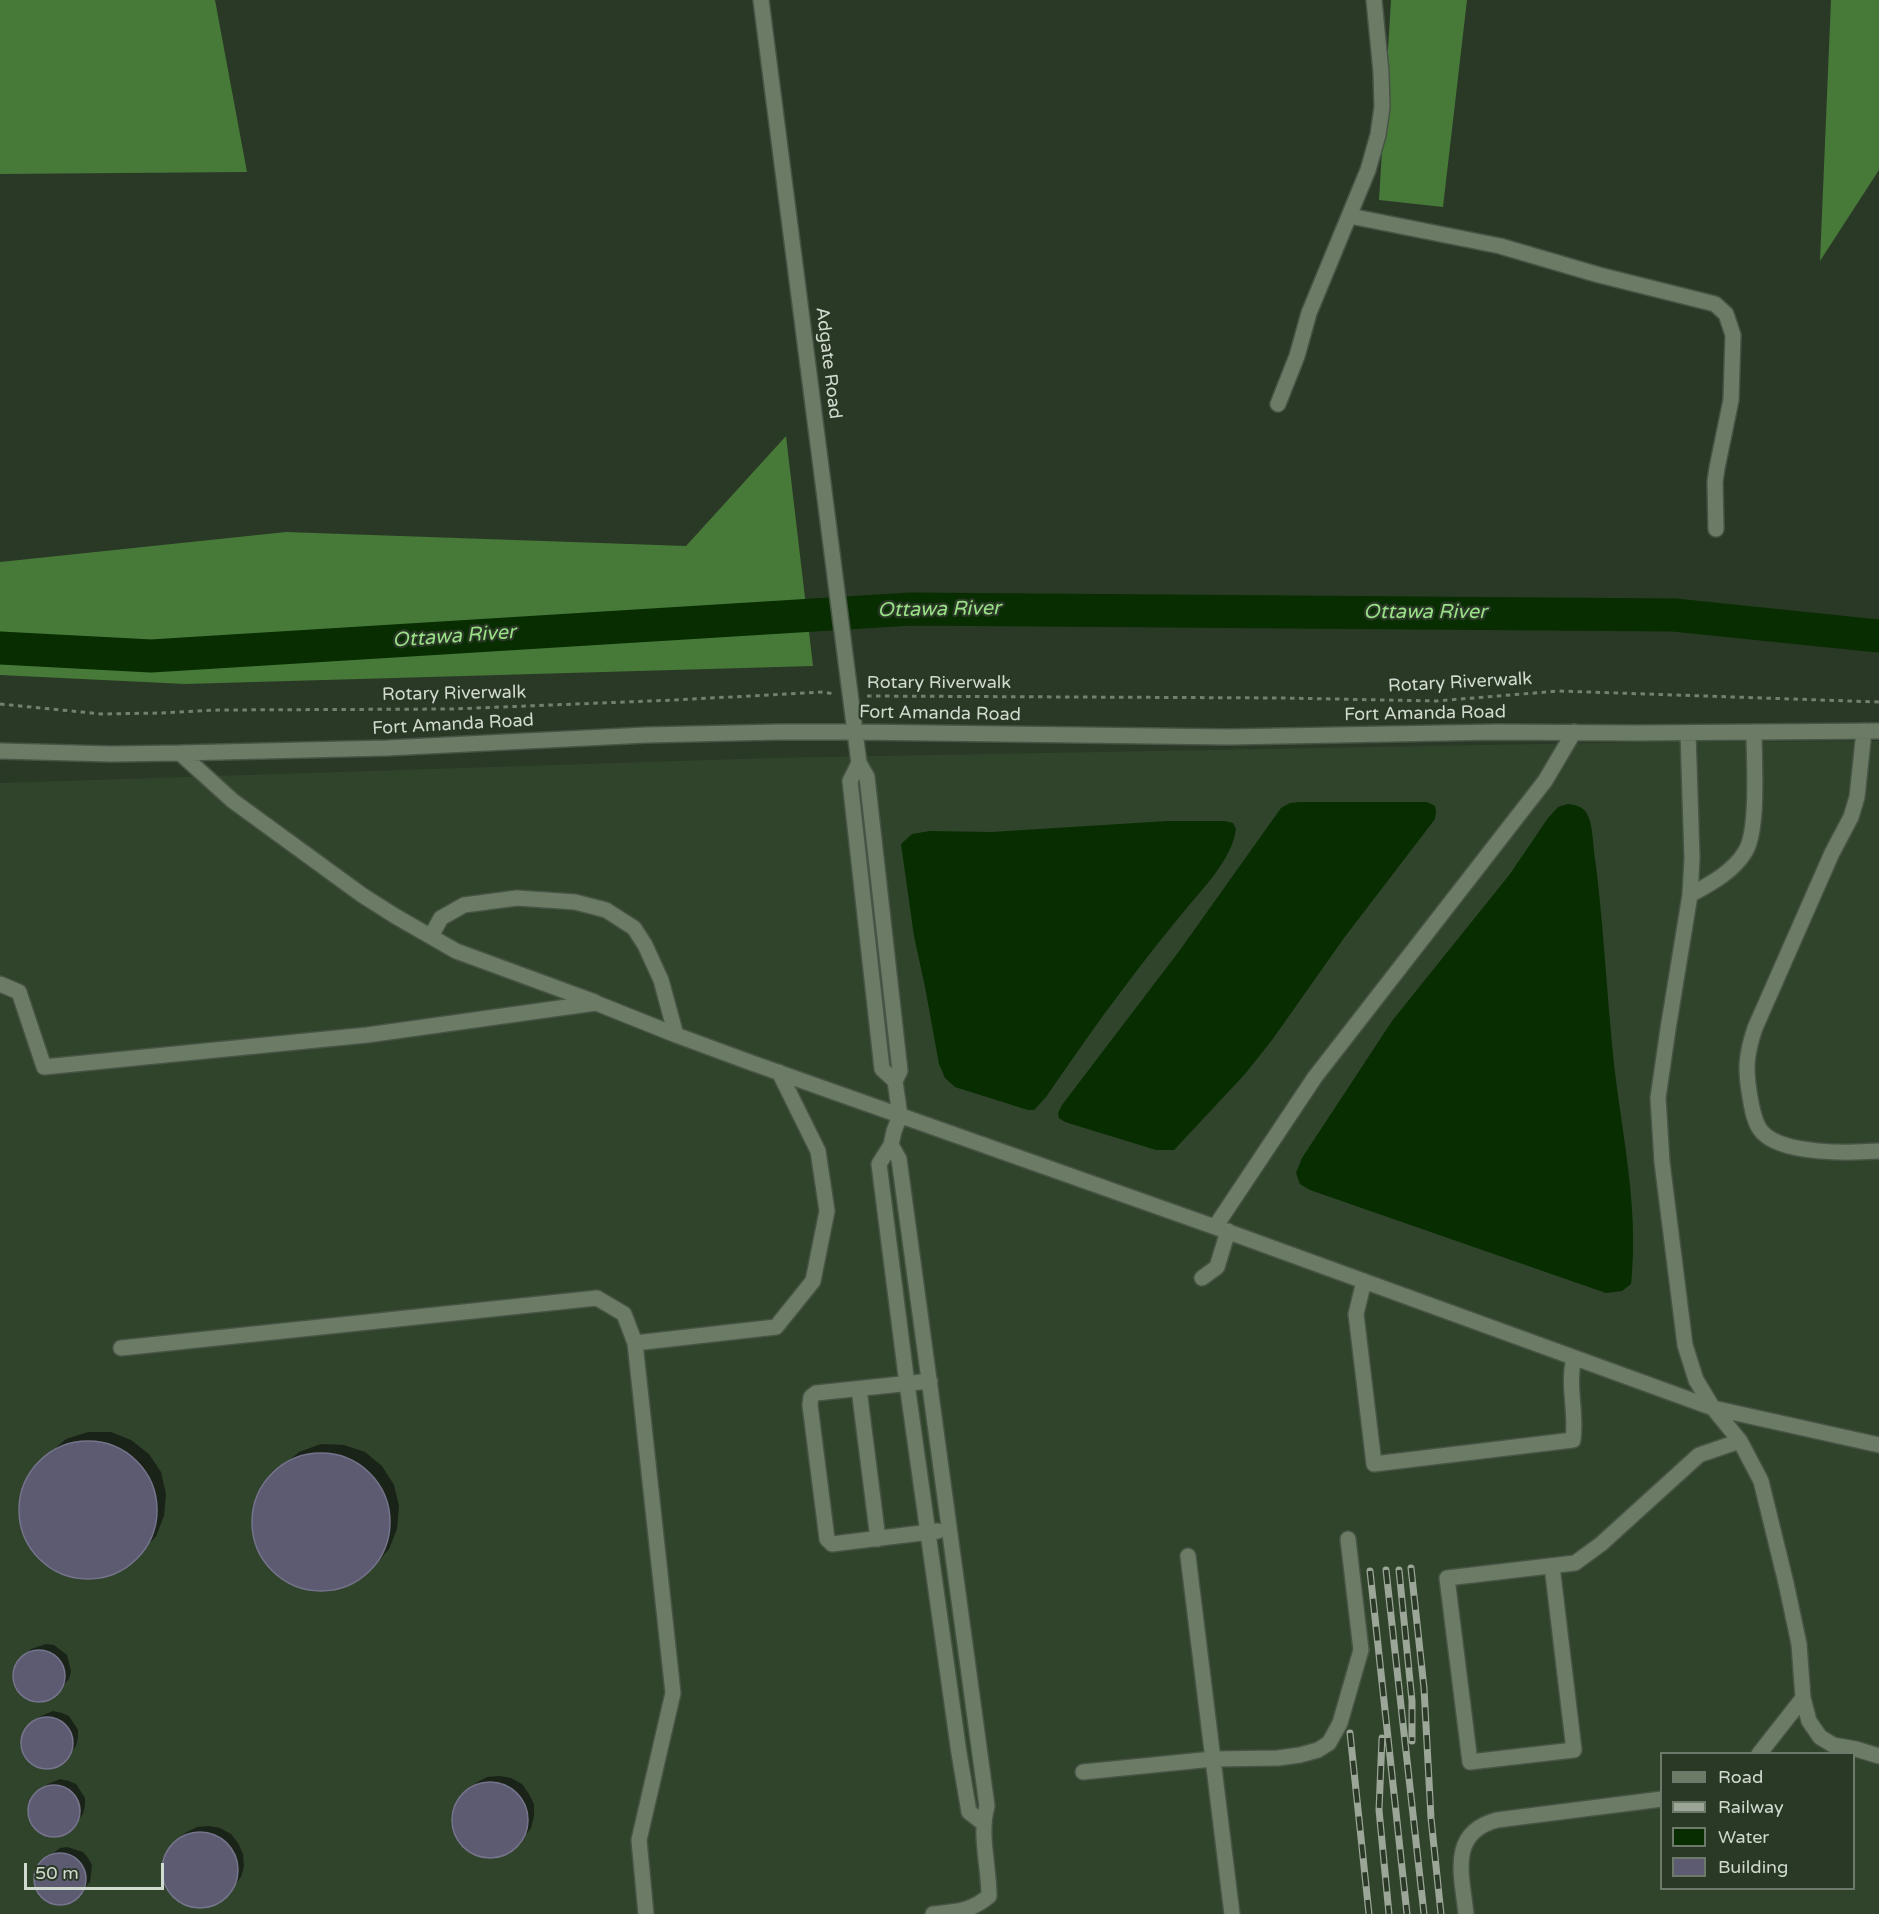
<!DOCTYPE html>
<style>
body{margin:0}
#map{position:relative;width:1879px;height:1914px;overflow:hidden;background:#2a3826;font-family:"Varela Round",sans-serif}
canvas{display:block}
.legend{position:absolute;left:1660px;top:1752px;width:195px;height:138px;box-sizing:border-box;background:#2a3826;border:2px solid #6d796a;margin:0;padding:8px 10px;list-style:none;font-size:18px;color:#d1dacf}
.legend li{display:flex;align-items:center;gap:12px;height:30px}
.legend b{width:30px;border:2px solid #6d796a}
.scale{position:absolute;left:24px;top:1863px;width:140px;height:27px;box-sizing:border-box;border:3px solid #d1dacf;border-top:0;padding-left:8px;font-size:18px;line-height:21px;white-space:nowrap;color:#d1dacf;-webkit-text-stroke:4px #2a3826;paint-order:stroke}
</style>
<div id="map">
<canvas width="1879" height="1914"></canvas>
<ul class="legend">
<li><b style="height:8px;background:#6b7b66"></b>Road</li>
<li><b style="height:8px;background:#9ba598"></b>Railway</li>
<li><b style="height:16px;background:#072d00"></b>Water</li>
<li><b style="height:16px;background:#5c5b72"></b>Building</li>
</ul>
<div class="scale">50 m</div>
</div>
<script>
const c = document.querySelector('canvas').getContext('2d');
c.lineJoin = 'round';
function fill(path, color) {
  c.fillStyle = color;
  c.fill(path, 'evenodd');
}
function stroke(path, color, width, dash) {
  c.strokeStyle = color;
  c.lineWidth = width;
  c.lineCap = dash ? 'butt' : 'round';
  c.setLineDash(dash || []);
  c.stroke(path);
}
function drawText(font, color, halo, rows, align = 'center') {
  c.font = font + ' "Varela Round",sans-serif';
  c.lineWidth = 4.5;
  c.setLineDash([]);
  c.textBaseline = 'middle';
  c.strokeStyle = halo;
  c.fillStyle = color;
  for (const [text, x, y, turn = 0] of rows) {
    c.save();
    c.translate(x, y);
    c.rotate((+turn || 0) * Math.PI / 180);
    c.textAlign = isNaN(turn) ? turn : align;
    if (halo) c.strokeText(text, 0, 0);
    c.fillText(text, 0, 0);
    c.restore();
  }
}
fill(new Path2D(`
 M1879 741V1914H0V783L769 758 1647 742ZM1662 1754H1854V1888H1662Z`), '#30432b');
fill(new Path2D(`
 M0 0H215L247 172 0 174Z
 M1391 0H1467L1443 207 1379 200Z
 M1831 0H1879V170L1820 261Z
 M786 436 813 666 185 684 0 675V562L286 532 686 546Z`), '#477939');
fill(new Path2D(`
 M1300 802H1427L1435 806 1436 811 1435 819 1344 938 1272 1040 1245 1074 1174 1150H1156L1065 1122 1059 1118 1058 1113 1062 1105 1180 950 1281 808 1290 803Z
 M1568 804C1575 805 1583 806 1587 814 1593 824 1593 846 1595 858 1603 920 1606 982 1612 1044 1619 1124 1640 1202 1631 1284L1622 1291 1606 1293 1310 1190 1300 1184 1296 1173 1302 1158 1392 1021 1510 874 1548 818 1558 807Z
 M1168 821H1224L1233 823 1236 829C1232 859 1204 887 1186 909 1164 935 1143 962 1123 989 1096 1024 1071 1061 1046 1097L1034 1110H1028L955 1087 945 1078 939 1064 925 987 914 936 901 844 912 834 930 831 992 832Z`), '#072d00');
fill(new Path2D(`
 M88 1432H111L131 1440 149 1454 161 1472 166 1494 164 1516 156 1536 141 1553 131 1563 112 1574 90 1578 68 1575 47 1565 31 1549 22 1528 19 1505 25 1482 38 1463 66 1439Z
 M321 1444 344 1445 365 1452 382 1466 394 1485 399 1506 397 1529 389 1549 374 1566 364 1575 345 1587 324 1591 301 1588 280 1578 264 1561 255 1540 253 1517 258 1495 271 1476 299 1452Z
 M46 1644 54 1645 67 1655 71 1671 69 1679 56 1693 49 1698 41 1700 26 1697 17 1685 15 1678 19 1663 24 1657 31 1649Z
 M53 1711 62 1713 69 1716 78 1730V1738L76 1746 64 1761 57 1765 49 1768 34 1764 24 1752 23 1737 39 1717Z
 M500 1776 511 1778 522 1784 529 1794 534 1804V1816L531 1828 518 1845 508 1852 498 1856 485 1857 473 1853 464 1845 457 1835 454 1823 455 1811 460 1799 476 1783 487 1777Z
 M60 1779 69 1781 76 1784 85 1798V1806L83 1814 71 1829 64 1833 48 1835 35 1827 30 1812V1805L46 1785Z
 M209 1826 220 1828 231 1834 238 1843 243 1854 244 1866 241 1877 227 1895 217 1902 207 1906H194L182 1903 173 1895 166 1885 163 1873 164 1860 169 1849 185 1833 197 1827Z
 M67 1847 83 1852 88 1858 92 1865 90 1882 77 1896 70 1901 55 1902 42 1894 36 1880 37 1872 40 1865 47 1858 60 1848Z`), '#0007');
stroke(new Path2D(`
 M0 648 151 656 911 609 1674 615 1879 636`), '#072d00', 33);
const building = new Path2D(`
 M19 1510a69 69 0 1 1 138 0a69 69 0 1 1-138 0Z
 M252 1522a69 69 0 1 1 138 0a69 69 0 1 1-138 0Z
 M13 1676a26 26 0 1 1 52 0a26 26 0 1 1-52 0Z
 M21 1743a26 26 0 1 1 52 0a26 26 0 1 1-52 0Z
 M452 1820a38 38 0 1 1 76 0a38 38 0 1 1-76 0Z
 M28 1811a26 26 0 1 1 52 0a26 26 0 1 1-52 0Z
 M162 1870a38 38 0 1 1 76 0a38 38 0 1 1-76 0Z
 M34 1879a26 26 0 1 1 52 0a26 26 0 1 1-52 0Z`);
fill(building, '#5c5b72');
stroke(building, '#75748c', 1.5);
const minor = new Path2D(`
 M761 0 859 763 867 777 900 1071 895 1081 900 1116 894 1131 891 1145 879 1164 907 1384 959 1753 969 1812 982 1822
 M1350 216 1500 246 1599 275 1715 304 1726 314 1733 335 1731 400 1717 468 1715 482 1716 529
 M1278 404 1297 356 1309 313 1368 170 1378 135 1382 107 1381 72 1374 0
 M1864 731 1857 797 1851 817 1832 853 1755 1028C1746 1055 1745 1069 1750 1097 1752 1108 1754 1123 1762 1132 1783 1155 1850 1153 1879 1151
 M1688 733 1692 858 1690 895 1668 1029 1658 1098 1662 1162 1685 1345 1696 1380 1713 1408 1740 1441 1761 1481 1786 1583 1799 1644 1803 1698 1809 1721 1820 1737 1833 1745 1856 1749 1879 1756
 M0 751 111 754 180 753 387 748 646 735 779 732H856L1228 737 1497 732 1636 733 1879 731
 M180 753 233 801 362 895 395 916 456 951 595 1002
 M859 763 850 781 882 1069 895 1081
 M1690 895C1710 884 1733 872 1745 852 1759 831 1754 760 1754 732
 M431 936 441 918 464 905 517 898 575 902 606 910 634 928 645 945 661 980 676 1035
 M0 984 19 992 44 1067 367 1035 596 1003 676 1035 752 1063 1215 1227 1713 1408 1879 1445
 M891 1145 899 1159 987 1806C979 1835 989 1866 989 1896 970 1912 957 1911 933 1914
 M1215 1227 1315 1077 1545 781 1574 732
 M1202 1278 1217 1267 1228 1231
 M1364 1281 1356 1314 1374 1464 1573 1440C1577 1412 1567 1386 1574 1358
 M121 1348 597 1298 624 1314 635 1343
 M930 1381 816 1393 811 1397 810 1405 827 1539 832 1544 938 1531
 M859 1389 878 1539
 M1188 1556 1232 1914
 M1552 1566 1574 1750 1470 1762 1447 1578 1575 1563 1601 1544 1699 1455 1740 1441
 M1759 1754 1803 1698
 M1083 1772 1213 1759 1278 1758 1300 1755 1318 1750 1329 1743 1340 1723 1361 1650 1348 1539
 M646 1914 639 1840 673 1693 635 1343 776 1327 813 1281 827 1211 818 1151 779 1072
 M1466 1914C1462 1875 1448 1833 1497 1820L1662 1799`);
stroke(minor, '#475344', 18);
stroke(new Path2D(`
 M867 696 1282 698 1436 701 1559 691 1879 702
 M0 704 102 714 160 713 218 710 452 709 675 700 823 692 834 694`), '#737f70', 3, [4.5, 4.5]);
stroke(minor, '#6b7b66', 15);
const rail = new Path2D(`
 M1411 1568 1424 1688 1431 1818 1441 1914
 M1386 1570 1424 1914
 M1399 1570 1412 1701V1741
 M1370 1571 1407 1914
 M1350 1733 1369 1914
 M1382 1738 1379 1810 1389 1914`);
stroke(rail, '#9ba598', 7);
stroke(rail, '#2a3826', 4.5, [14]);
drawText('18px', '#d1dacf', '#2a3826', [
 ["Adgate Road",828,363,83],
 ["Rotary Riverwalk",939,683],
 ["Rotary Riverwalk",1460,683,-3],
 ["Rotary Riverwalk",454,694,-1],
 ["Fort Amanda Road",940,714,1],
 ["Fort Amanda Road",1425,714,-1],
 ["Fort Amanda Road",453,725,-3]
]);
drawText('italic 20px', '#9ae087', '#2a3826', [
 ["Ottawa River",939,610,-1],
 ["Ottawa River",1425,613],
 ["Ottawa River",454,637,-4]
]);
</script>
